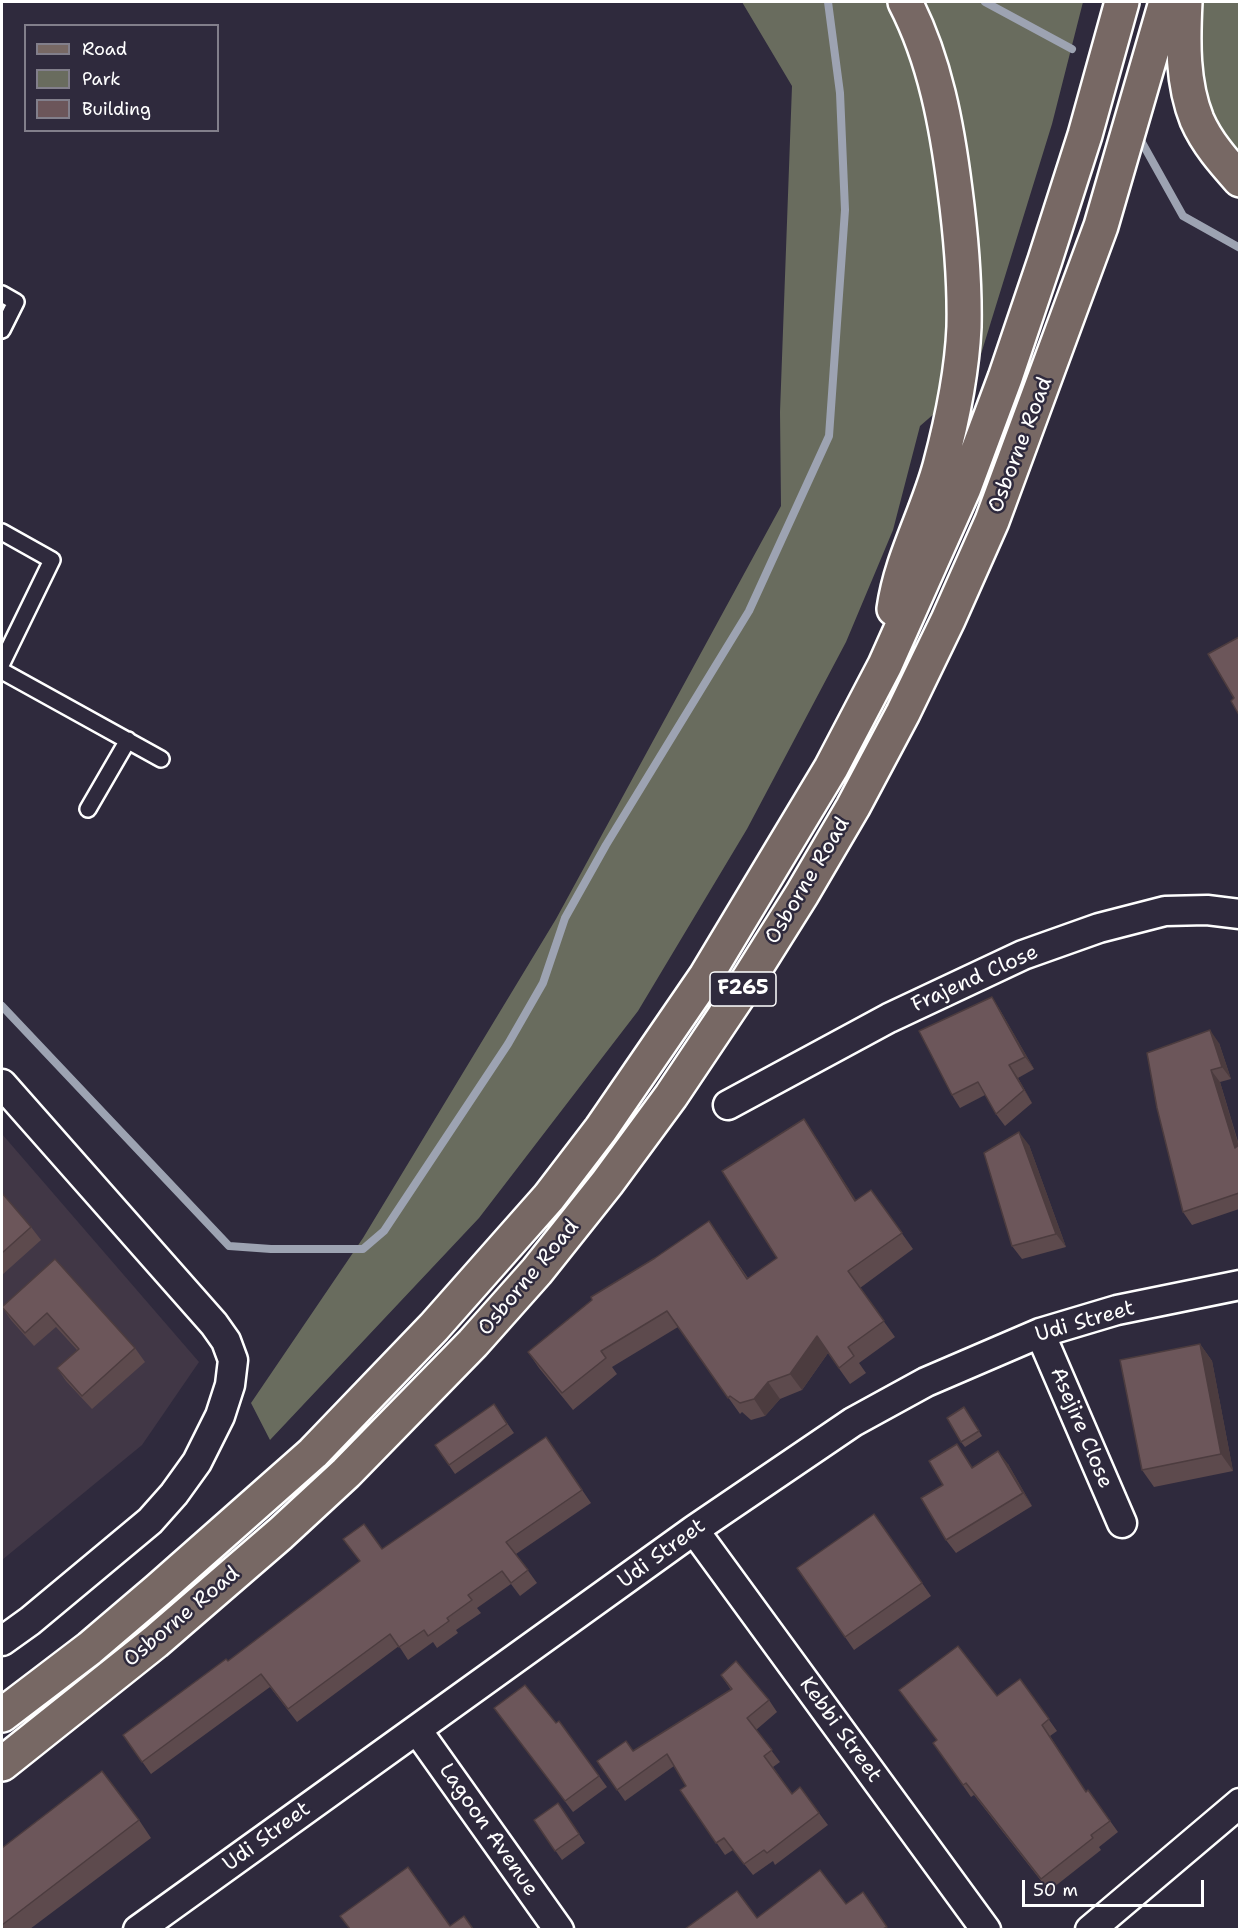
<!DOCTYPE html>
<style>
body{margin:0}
#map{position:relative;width:1241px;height:1931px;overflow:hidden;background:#2f2a3d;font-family:"Shantell Sans",sans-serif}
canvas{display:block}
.frame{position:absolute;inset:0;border:3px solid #fff;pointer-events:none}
.legend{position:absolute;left:24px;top:24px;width:195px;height:108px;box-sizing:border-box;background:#2f2a3d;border:2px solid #827f8b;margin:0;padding:8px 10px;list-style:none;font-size:18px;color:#fff}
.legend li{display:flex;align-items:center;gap:12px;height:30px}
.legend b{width:30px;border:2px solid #827f8b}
.scale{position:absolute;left:1022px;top:1880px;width:182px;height:27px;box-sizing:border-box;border:3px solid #fff;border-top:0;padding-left:8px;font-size:18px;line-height:21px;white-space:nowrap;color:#fff;-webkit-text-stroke:4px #2f2a3d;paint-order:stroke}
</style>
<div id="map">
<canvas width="1241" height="1931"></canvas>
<div class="frame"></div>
<ul class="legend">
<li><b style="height:8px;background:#776864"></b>Road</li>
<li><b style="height:16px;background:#696c5e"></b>Park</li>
<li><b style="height:16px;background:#6c565a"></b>Building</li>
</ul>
<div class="scale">50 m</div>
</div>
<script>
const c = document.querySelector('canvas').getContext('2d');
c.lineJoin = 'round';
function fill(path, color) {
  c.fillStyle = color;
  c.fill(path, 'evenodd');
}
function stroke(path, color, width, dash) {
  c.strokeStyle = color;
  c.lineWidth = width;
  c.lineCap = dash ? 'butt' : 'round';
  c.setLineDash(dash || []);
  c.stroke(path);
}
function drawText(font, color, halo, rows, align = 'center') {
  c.font = font + ' "Shantell Sans",sans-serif';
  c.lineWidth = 5;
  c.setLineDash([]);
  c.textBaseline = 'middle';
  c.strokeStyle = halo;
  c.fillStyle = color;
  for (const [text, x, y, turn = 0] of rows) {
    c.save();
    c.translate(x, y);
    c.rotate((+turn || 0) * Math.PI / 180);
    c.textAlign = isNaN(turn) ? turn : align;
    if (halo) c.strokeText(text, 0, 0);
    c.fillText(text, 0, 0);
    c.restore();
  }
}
fill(new Path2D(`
 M2 1134 199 1362 142 1445 2 1560Z`), '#413746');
fill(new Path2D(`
 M742 2H1083L1052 124 973 380 920 426 893 530 846 642 747 829 638 1011 479 1218 270 1440 251 1403 363 1238 556 919 781 506 780 412 792 86Z
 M1196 2H1239V158L1206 114Z`), '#696c5e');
stroke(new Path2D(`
 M985 2 1072 49
 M1140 139 1183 216 1240 248
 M2 1006 229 1246 271 1249H363L384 1231 508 1044 543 983 565 918 606 845 749 611 829 436 845 210 840 93 828 2`), '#9da3b2', 8);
const service = new Path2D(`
 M2 294 16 302 2 330
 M2 532 52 560 2 663
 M2 671 161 759
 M88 809 128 740`);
const minor = new Path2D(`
 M2 1084 214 1324 226 1341 233 1360 230 1385 220 1416 197 1462 174 1494 150 1521 30 1621 2 1641
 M728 1105 889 1018 1023 955 1099 928 1165 911 1207 910 1240 914
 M1040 1333 1122 1523
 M694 1530 986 1930
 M417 1730 559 1930
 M138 1930 694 1530 853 1422 926 1382 1040 1333 1117 1310 1240 1285
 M1090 1930 1240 1803`);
const primary = new Path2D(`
 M1185 2C1183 41 1182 83 1197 120 1207 143 1224 162 1240 180
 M894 609C901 559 927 514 940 466 952 421 962 373 964 327 965 281 961 236 955 190 947 126 935 60 905 2
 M2 1715 90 1648 158 1590 313 1453 434 1327 549 1197 601 1129 706 976 831 768 885 665 964 488 1005 378 1045 260 1085 135 1122 2
 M2 1764 155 1642 280 1534 346 1473 473 1343 537 1271 607 1183 671 1096 738 996 802 894 853 807 903 713 948 620 992 521 1101 226 1166 2`);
stroke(service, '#fff', 20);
stroke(minor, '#fff', 33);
stroke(primary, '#fff', 38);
stroke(service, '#2f2a3d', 15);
stroke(minor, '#2f2a3d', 28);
stroke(primary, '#776864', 33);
fill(new Path2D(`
 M992 997 1000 1010 1034 1069 1018 1078 1032 1103 1005 1126 996 1114 985 1095 960 1108 952 1095Z
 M1219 1043 1231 1079 1220 1082 1239 1145V1209L1192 1225 1183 1212 1157 1108Z
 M815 1136 856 1201 871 1190 913 1249 860 1288 895 1337 859 1363 866 1373 850 1384 828 1353 802 1390 780 1399 765 1416 751 1420 742 1412 740 1414 678 1327 612 1367 617 1374 573 1410 539 1368 528 1352 655 1258 709 1221 748 1278 777 1258Z
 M1029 1145 1066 1247 1022 1259 1012 1246Z
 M2 1193 31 1227 41 1240 2 1275Z
 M55 1259 135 1348 145 1362 92 1409 66 1381 57 1368 77 1350 56 1327 34 1346 11 1320 2 1307Z
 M1200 1344 1212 1361 1233 1471 1154 1487 1142 1470Z
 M494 1404 514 1433 455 1474 435 1445Z
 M964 1407 982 1436 965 1447 961 1442Z
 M546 1437 591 1503 516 1554 537 1583 520 1596 511 1584 477 1608 481 1613 456 1630 458 1633 437 1648 433 1642 408 1660 399 1646 297 1722 270 1687 151 1774 123 1735 228 1661 382 1549Z
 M957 1444 972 1467 1008 1464 1032 1506 956 1553 946 1540 943 1485Z
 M874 1514 931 1596 854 1650 797 1568Z
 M721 1675 769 1700 777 1712 756 1730 780 1762 773 1767 792 1794 819 1813 828 1825 775 1865 773 1861 753 1875 733 1850 725 1855 680 1790 686 1786 674 1766 625 1801 597 1761 633 1751 731 1690Z
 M1020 1679 1057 1731 1050 1736 1086 1792 1088 1790 1118 1832 1099 1847 1101 1850 1049 1891 974 1795 971 1797 933 1743 937 1740 899 1690 997 1696Z
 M494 1708 556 1723 559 1721 607 1787 573 1812Z
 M558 1803 585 1843 562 1860 534 1820Z
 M139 1820 151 1838 30 1929H2V1848Z`), '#5d4a4d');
fill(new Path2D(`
 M992 997 1000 1010 1034 1069 1025 1057Z
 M1210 1030 1219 1043 1231 1079 1222 1067Z
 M1009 1065 1018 1078 1032 1103 1024 1090Z
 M1211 1070 1220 1082 1239 1147 1235 1148Z
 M804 1119 815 1136 867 1217 855 1201Z
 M1019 1132 1029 1145 1066 1247 1056 1234Z
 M817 1336 828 1353 802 1390 790 1374Z
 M1200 1344 1212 1361 1233 1471 1221 1454Z
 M768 1382 780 1399 765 1416 754 1399Z
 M998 1451 1008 1464 1032 1506 1023 1493Z`), '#4c3c3f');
const building = new Path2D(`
 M1239 637V715L1231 701 1234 698 1208 654Z
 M992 997 1025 1057 1009 1065 1024 1090 996 1114 978 1082 952 1095 919 1031Z
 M1210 1030 1222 1067 1211 1070 1235 1148 1239 1145V1193L1183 1212 1157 1108 1147 1053Z
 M804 1119 855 1201 871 1190 902 1233 848 1271 884 1321 848 1347 854 1356 839 1368 817 1336 790 1374 768 1382 754 1399 740 1403 730 1396 728 1398 667 1311 601 1351 606 1358 562 1393 528 1352 592 1300 591 1297 655 1258 709 1221 747 1279 777 1258 722 1171Z
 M1019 1132 1056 1234 1012 1246 984 1153Z
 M2 1193 31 1227 2 1253Z
 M55 1259 135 1348 82 1396 57 1368 79 1349 47 1313 25 1333 2 1307Z
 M1200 1344 1221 1454 1142 1470 1120 1360Z
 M494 1404 507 1424 449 1465 435 1445Z
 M964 1407 979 1431 961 1442 947 1418Z
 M546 1437 582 1490 506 1542 528 1570 511 1583 502 1571 468 1595 472 1600 447 1618 449 1621 428 1636 424 1630 399 1647 390 1634 288 1709 261 1674 142 1762 123 1735 226 1659 228 1661 360 1561 343 1539 364 1524 382 1549Z
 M957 1444 972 1468 998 1451 1023 1493 946 1540 921 1498 943 1485 929 1461Z
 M874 1514 922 1583 845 1637 797 1568Z
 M958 1646 997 1696 1020 1679 1049 1719 1042 1725 1086 1792 1088 1790 1110 1821 1091 1835 1093 1838 1041 1879 966 1783 963 1785 933 1743 937 1740 899 1690Z
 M736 1661 769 1700 747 1718 772 1750 764 1756 792 1794 800 1787 819 1813 767 1853 764 1850 744 1864 724 1838 716 1843 680 1790 686 1786 667 1754 617 1790 597 1761 626 1741 633 1751 732 1689 721 1675Z
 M525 1685 556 1723 559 1721 599 1776 565 1801 494 1708Z
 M102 1771 139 1820 2 1925V1848Z
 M558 1803 579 1834 555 1851 534 1820Z
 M408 1867 450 1926 464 1916 473 1929H350L340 1916Z
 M820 1870 846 1904 863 1892 887 1927 883 1929H685L737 1891 757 1918Z`);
fill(building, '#6c565a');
stroke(building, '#4c3c3f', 1.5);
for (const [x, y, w] of [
 [743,989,66]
]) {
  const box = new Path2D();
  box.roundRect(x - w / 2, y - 17, w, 34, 4.5);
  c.fillStyle = '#2f2a3d';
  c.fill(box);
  stroke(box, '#fff', 1.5);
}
drawText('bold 20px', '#fff', null, [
 ["F265",743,989]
]);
drawText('21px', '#fff', '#2f2a3d', [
 ["Osborne Road",1021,445,-69],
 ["Osborne Road",808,881,-59],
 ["Frajend Close",975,979,-24],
 ["Osborne Road",529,1278,-50],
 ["Udi Street",1085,1322,-16],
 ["Asejire Close",1081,1428,67],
 ["Udi Street",662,1554,-36],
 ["Osborne Road",182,1617,-40],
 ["Kebbi Street",840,1730,54],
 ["Lagoon Avenue",488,1830,55],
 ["Udi Street",267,1837,-36]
]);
</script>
